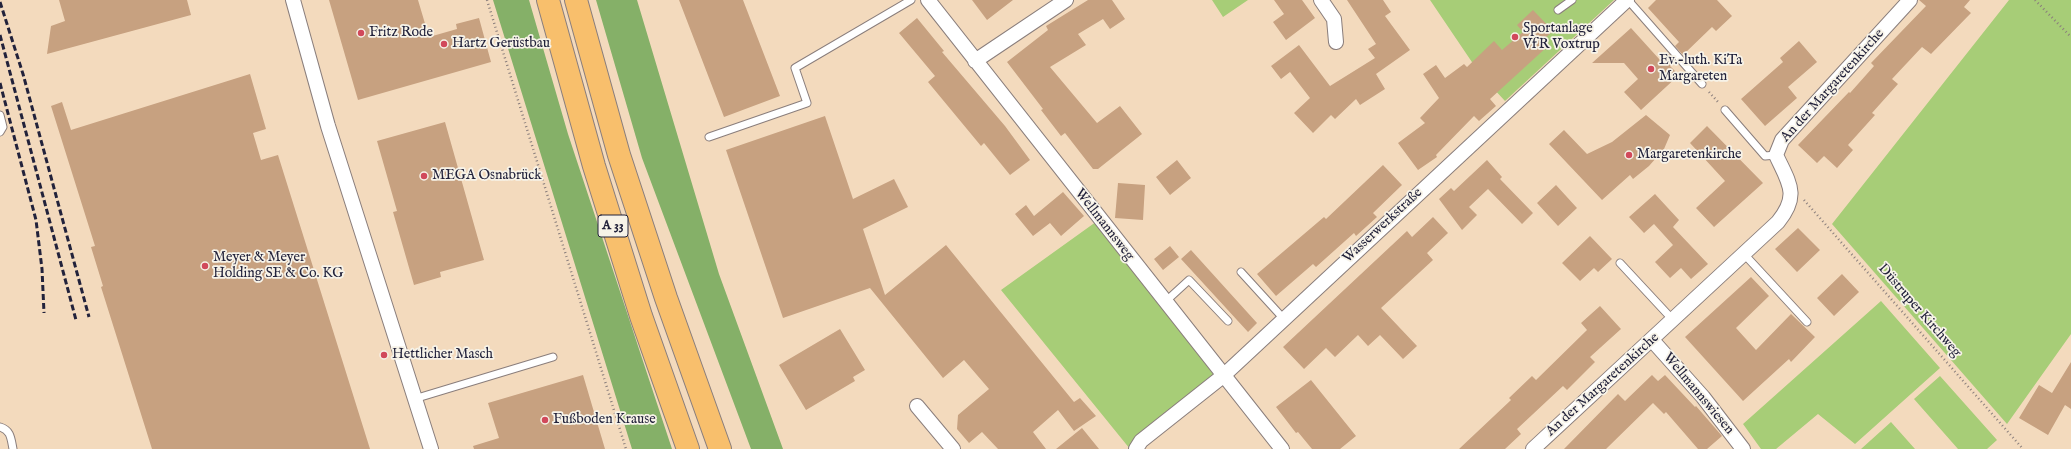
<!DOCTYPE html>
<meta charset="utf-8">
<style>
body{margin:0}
canvas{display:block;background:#f3dabd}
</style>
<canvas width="2071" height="449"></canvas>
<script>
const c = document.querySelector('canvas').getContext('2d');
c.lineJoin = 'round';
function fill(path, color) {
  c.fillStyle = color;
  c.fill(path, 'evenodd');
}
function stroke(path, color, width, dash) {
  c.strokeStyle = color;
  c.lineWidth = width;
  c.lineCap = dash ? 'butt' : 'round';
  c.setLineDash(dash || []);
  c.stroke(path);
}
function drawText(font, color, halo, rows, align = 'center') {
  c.font = font + ' "IM FELL English",serif';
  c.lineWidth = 3.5;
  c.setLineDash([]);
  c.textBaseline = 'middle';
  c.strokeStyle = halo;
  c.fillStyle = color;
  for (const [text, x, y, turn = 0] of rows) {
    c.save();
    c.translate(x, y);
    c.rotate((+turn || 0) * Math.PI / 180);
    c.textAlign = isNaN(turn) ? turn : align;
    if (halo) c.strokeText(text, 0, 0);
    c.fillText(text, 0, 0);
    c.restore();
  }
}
fill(new Path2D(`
 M1212 0H1248L1223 17Z
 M1430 0H1614L1505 101 1480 74Z
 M2009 0H2071V334L2007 424 1832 224Z
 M1100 219 1223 376 1130 449 1001 290Z
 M1881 301 1940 368 1855 444 1818 414 1776 449H1761L1743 424Z
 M1940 376 1997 440 1987 449H1958L1914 399Z
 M1891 422 1915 449H1861Z`), '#a7cd77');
fill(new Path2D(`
 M493 0H529L568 134 672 449H632Z
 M596 0H637L719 274 783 449H751L642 158Z`), '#85b068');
fill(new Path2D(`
 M59 0H187L191 15 47 54 51 26 65 21Z
 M329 0H418L429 37 457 29 456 24 479 18 491 62 358 100Z
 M679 0H743L780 96 724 117Z
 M972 0H1013L987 20Z
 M1088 0H1112L1125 19 1110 29 1103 19 1078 34 1086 45 1050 67 1097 123 1120 106 1142 134 1098 169H1093L1065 133 1061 136 1041 110 1043 109 1007 62 1048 30 1046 26Z
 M1274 0H1302L1315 18 1286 40 1273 22 1284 14Z
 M1347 0H1383L1391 12 1385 16 1410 50 1376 74 1385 89 1360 105 1356 99 1335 119 1331 115 1313 133 1294 113 1310 98 1290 72 1281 79 1271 66 1299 45 1330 86 1375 58 1368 49 1376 44Z
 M1656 0H1717L1732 16 1716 31 1712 27 1683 55 1675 46 1679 42 1648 8Z
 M1919 0H1970L1964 7 1971 13 1931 54 1922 47 1892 79 1898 84 1872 113 1875 115 1848 145 1853 150 1837 168 1824 156 1817 163 1798 145 1849 92 1850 93 1874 66 1871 63 1926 6Z
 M1533 10 1553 31 1543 40 1548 46 1490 99 1496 106 1479 121 1474 116 1436 155 1437 157 1418 170 1398 143 1425 123 1420 118 1439 98 1423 74 1436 65 1445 78 1464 64 1467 67 1494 41 1502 50 1523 32 1517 25Z
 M917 18 944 51 942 52 1005 126 1030 160 1010 175 984 143 981 146 928 82 935 76 899 33Z
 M1631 28 1660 60 1668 53 1675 61 1670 66 1679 75 1641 110 1624 92 1638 79 1624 63H1592Z
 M1799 41 1817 62 1788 87 1797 98 1765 126 1741 99 1783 62 1780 58Z
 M250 74 266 129 253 133 261 160 278 155 370 449H152L101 287 103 286 91 247 95 246 51 106 62 102 71 130Z
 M1646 115 1670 135 1664 149 1649 166 1633 179 1630 175 1602 200 1549 144 1564 130 1587 154 1612 142Z
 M825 116 853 199 894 179 908 207 863 229 885 295 946 245 1074 402 1080 398 1096 416 1074 431 1058 410 1033 432 1046 449H998L982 432 969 443 957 429 958 415 989 389 964 360 943 378 870 288 783 318 726 150Z
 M445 122 484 260 440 272 441 277 414 285 393 212 397 211 377 141Z
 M1707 126 1763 183 1714 227 1696 208 1725 181 1690 143Z
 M1177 160 1191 178 1170 195 1156 177Z
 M1487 160 1502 177 1500 179 1533 213 1522 224 1488 189 1469 207 1477 215 1462 230 1439 199 1451 188 1454 191Z
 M1383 165 1402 185 1373 213 1377 217 1356 236 1354 233 1316 267 1313 264 1276 296 1257 274 1324 217 1326 219Z
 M1118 183 1145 185 1143 220 1115 218Z
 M1556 185 1577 208 1558 226 1537 203Z
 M1063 192 1084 216 1061 236 1050 223 1033 236 1015 214 1026 205 1034 216Z
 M1655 194 1679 220 1673 227 1708 264 1691 279 1681 268 1670 278 1655 262 1673 245 1654 224 1644 233 1629 217Z
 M1433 217 1448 233 1427 253 1433 260 1381 308 1417 346 1403 359 1380 335 1368 346 1358 335 1335 357 1326 348 1304 369 1283 347 1407 231 1412 237Z
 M1798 228 1820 250 1797 272 1775 249Z
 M1590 236 1612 259 1598 272 1594 268 1580 281 1562 263Z
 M1170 246 1179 257 1163 270 1154 259Z
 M1191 250 1257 323 1248 332 1181 259Z
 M1842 274 1859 292 1834 316 1817 298Z
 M1751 277 1769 296 1736 328 1756 350 1791 314 1815 337 1791 362 1789 359 1743 401 1685 337Z
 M1600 306 1621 329 1590 357 1595 362 1567 390 1563 386 1517 429 1521 434 1505 449H1459L1511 400 1509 398 1532 376 1536 380 1587 330 1581 323Z
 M840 329 865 370 853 377 855 381 806 410 779 365Z
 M2071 362V409L2065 405 2048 435 2019 418 2039 385 2052 393Z
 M583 375 605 449H474L473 446 499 438 488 403Z
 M1652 375 1658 381 1665 375 1695 407 1696 406 1722 436 1707 449H1698L1666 412 1664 414 1653 403 1606 449H1564L1618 394 1625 401Z
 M1311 380 1356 436 1340 449H1312L1298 432 1296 433 1276 407Z
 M1082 428 1099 449H1056Z`), '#c7a180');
const service = new Path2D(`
 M1628 0 1702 84
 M1558 10 1572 0
 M1725 110 1765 156 1776 155
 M0 115 3 127 0 132
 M709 137 807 103 795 68 911 0
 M1744 254 1807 322
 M1620 263 1673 320
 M1241 272 1283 318
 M1165 302 1189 280 1228 321
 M414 399 553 357
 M0 427C11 430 11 439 13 449`);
const minor = new Path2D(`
 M293 0 328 126 431 449
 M928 0 1282 449
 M1321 0 1334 19 1336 42
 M975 61 1066 0
 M1652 340 1703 397 1743 449
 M917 406 953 449
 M1136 449 1141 441 1223 376 1627 0
 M1533 449 1778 222C1800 195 1789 183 1776 155L1782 140 1910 0`);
const motorway = new Path2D(`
 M548 0 594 166 641 316 688 449
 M576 0 619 155 666 298 720 449`);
stroke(service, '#8a7e7c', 9);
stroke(minor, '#8a7e7c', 16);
stroke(motorway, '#8a7e7c', 24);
stroke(new Path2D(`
 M487 0 626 449
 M2035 0 2071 37
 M1709 92 1718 102
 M1804 200 2023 449`), '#8a7e7c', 2.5, [1, 3]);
stroke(service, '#fff', 7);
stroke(minor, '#fff', 14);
stroke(motorway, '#f8bf6c', 22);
stroke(new Path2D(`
 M0 2 23 74 89 317
 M0 35 76 320
 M0 83 36 220 42 269 44 313`), '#22223b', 3, [6, 3]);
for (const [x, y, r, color] of [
 [361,33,4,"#d1495b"],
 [1515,37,4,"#d1495b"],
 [444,44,4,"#d1495b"],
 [1651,69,4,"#d1495b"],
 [1629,155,4,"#d1495b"],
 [424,176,4,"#d1495b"],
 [205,266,4,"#d1495b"],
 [384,355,4,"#d1495b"],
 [545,420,4,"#d1495b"]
]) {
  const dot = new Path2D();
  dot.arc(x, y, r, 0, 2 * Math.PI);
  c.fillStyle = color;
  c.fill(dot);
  stroke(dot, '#f7f3e8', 1.5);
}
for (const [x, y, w] of [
 [613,226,30]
]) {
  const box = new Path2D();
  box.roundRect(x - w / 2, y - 11, w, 22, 3);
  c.fillStyle = '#f7f3e8';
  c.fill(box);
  stroke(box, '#22223b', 1);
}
drawText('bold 13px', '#22223b', null, [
 ["A 33",613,226]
]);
drawText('14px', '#22223b', '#f7f3e8', [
 ["Sportanlage",1523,29],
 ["VfR Voxtrup",1523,45],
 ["Fritz Rode",369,33],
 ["Hartz Gerüstbau",452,44],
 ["Ev.-luth. KiTa",1659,61],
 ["Margareten",1659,77],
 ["Margaretenkirche",1637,155],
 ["MEGA Osnabrück",432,176],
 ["Meyer & Meyer",213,258],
 ["Holding SE & Co. KG",213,274],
 ["Hettlicher Masch",392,355],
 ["Fußboden Krause",553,420]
], 'left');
drawText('14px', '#22223b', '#f7f3e8', [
 ["An der Margaretenkirche",1833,86,-48],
 ["Wellmannsweg",1104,225,52],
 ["Wasserwerkstraße",1383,226,-43],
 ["Düstruper Kirchweg",1919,311,49],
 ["An der Margaretenkirche",1603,385,-42],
 ["Wellmannswiesen",1698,394,50]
]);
</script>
